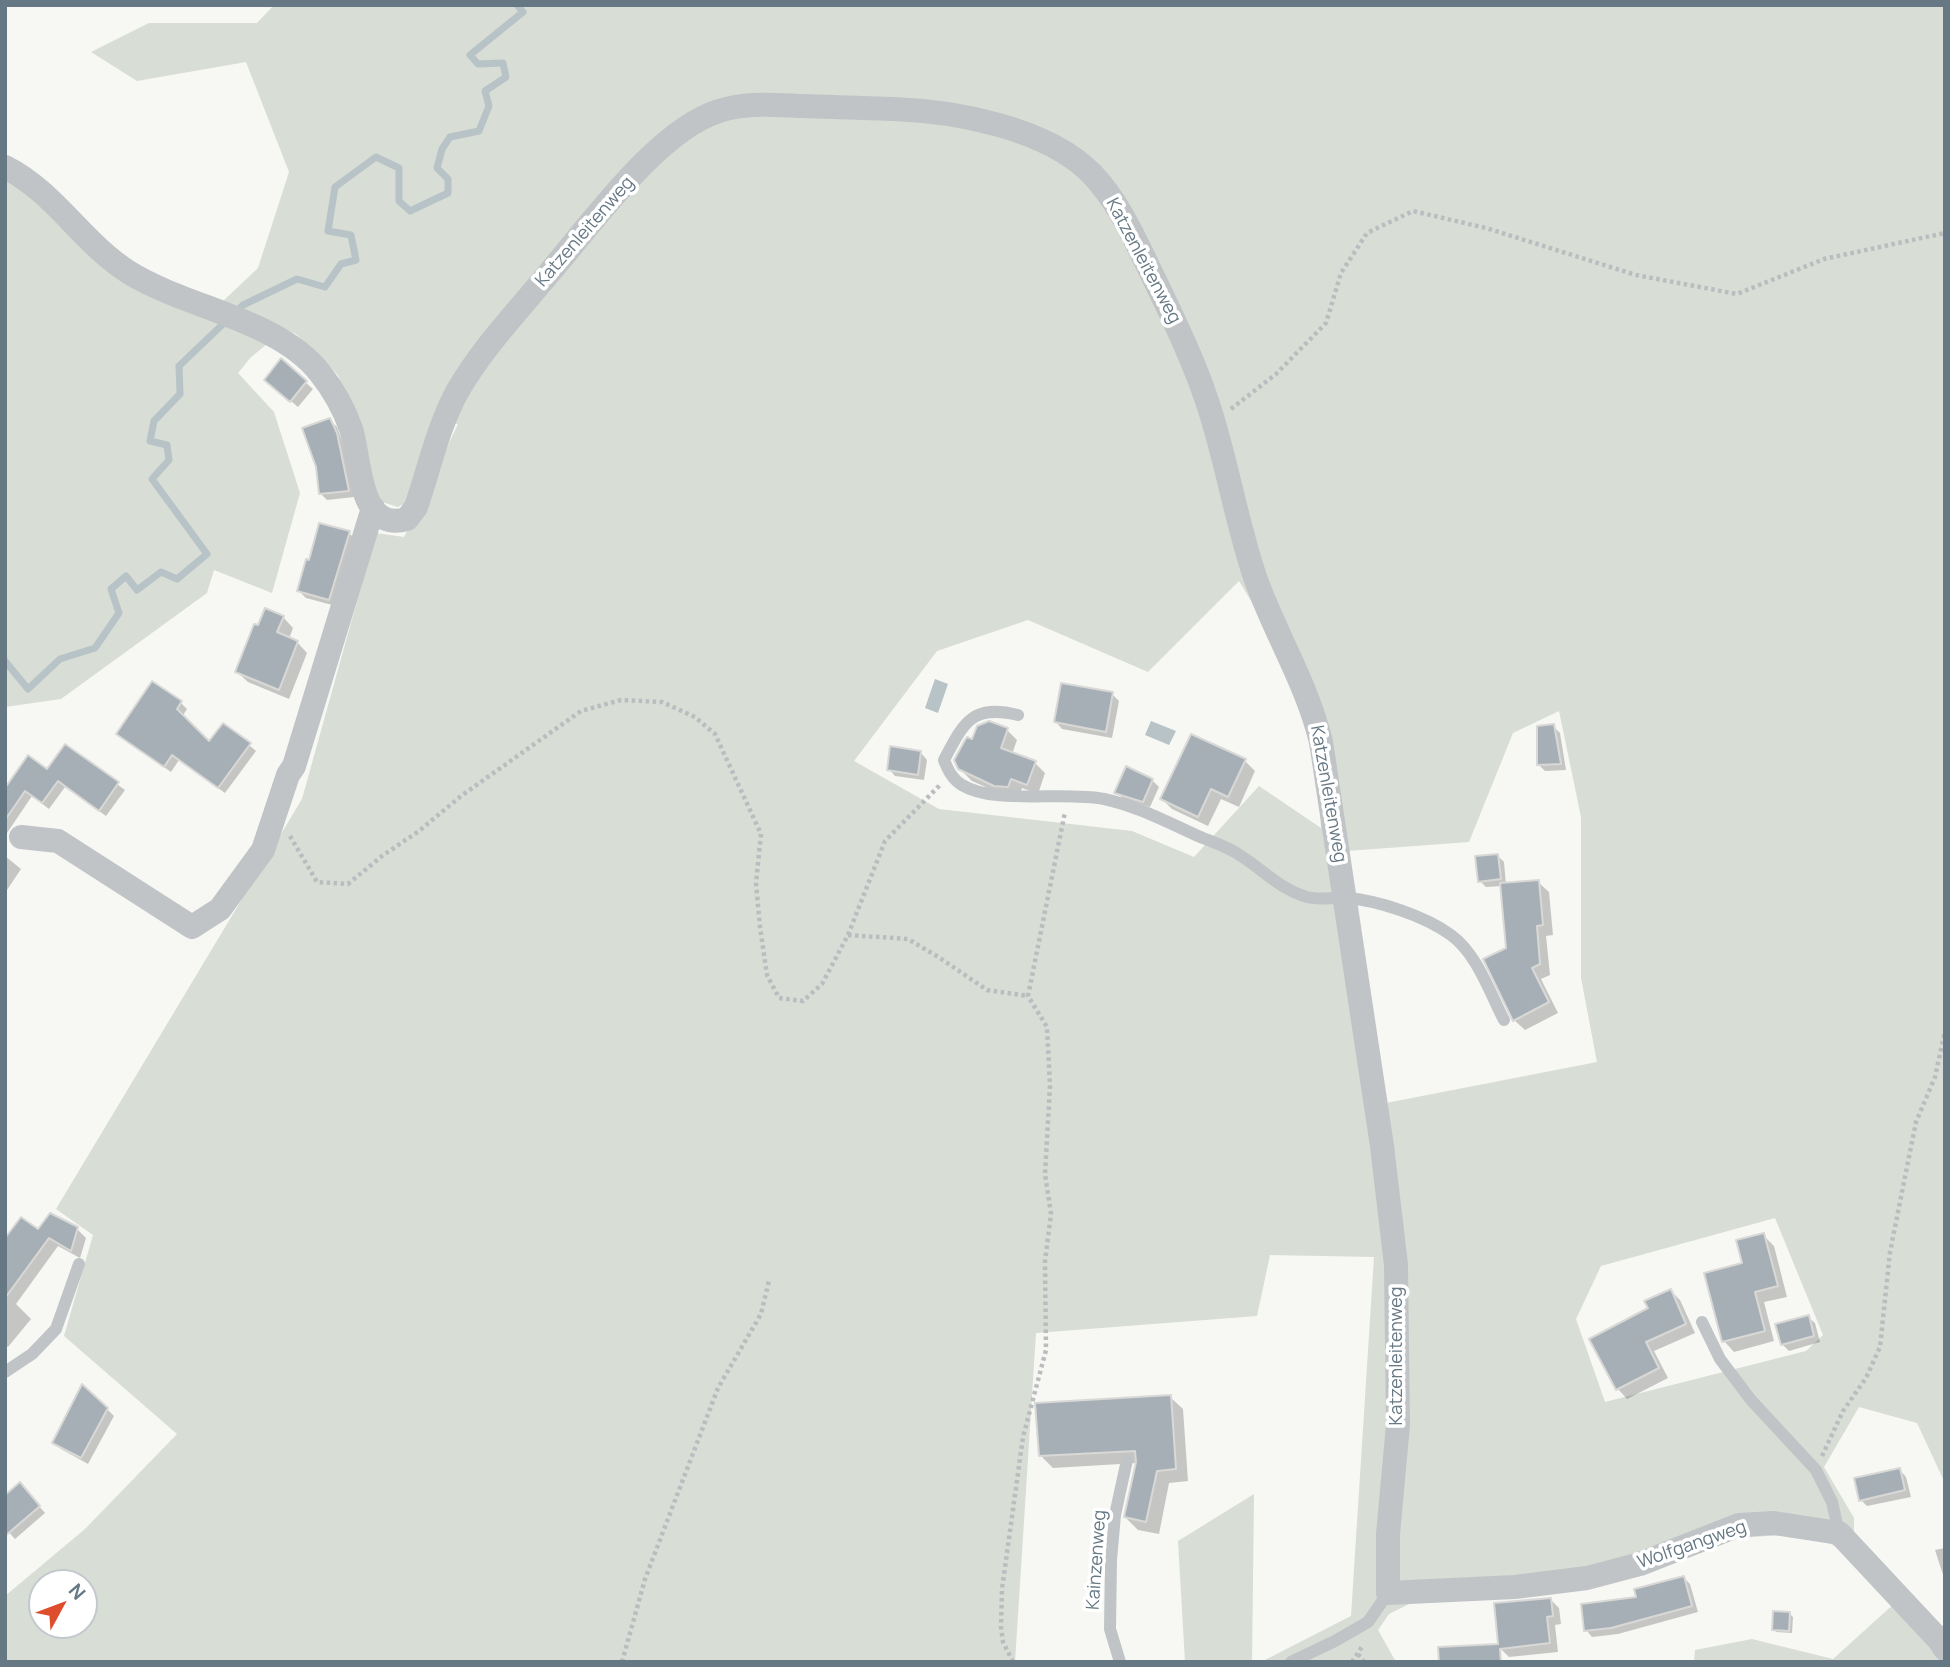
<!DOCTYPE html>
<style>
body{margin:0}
#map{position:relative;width:1950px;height:1667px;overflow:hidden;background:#f7f7f4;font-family:Manrope,sans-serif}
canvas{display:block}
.frame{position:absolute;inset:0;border:7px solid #667884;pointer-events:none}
.north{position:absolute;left:28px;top:1569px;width:70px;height:70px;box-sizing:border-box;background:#fff;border:2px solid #c2c9ce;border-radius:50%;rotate:49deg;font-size:19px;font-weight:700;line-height:28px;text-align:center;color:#667884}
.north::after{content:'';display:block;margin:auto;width:24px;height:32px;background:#de4e2c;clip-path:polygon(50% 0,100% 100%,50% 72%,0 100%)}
</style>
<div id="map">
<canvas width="1950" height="1667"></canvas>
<div class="frame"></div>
<div class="north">N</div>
</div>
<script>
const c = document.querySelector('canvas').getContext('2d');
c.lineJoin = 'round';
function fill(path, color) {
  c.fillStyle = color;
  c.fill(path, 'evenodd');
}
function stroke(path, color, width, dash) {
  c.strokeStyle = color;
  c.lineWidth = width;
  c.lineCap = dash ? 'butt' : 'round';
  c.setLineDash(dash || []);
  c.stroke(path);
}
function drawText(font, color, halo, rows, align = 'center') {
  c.font = font + ' Manrope,sans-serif';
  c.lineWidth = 7;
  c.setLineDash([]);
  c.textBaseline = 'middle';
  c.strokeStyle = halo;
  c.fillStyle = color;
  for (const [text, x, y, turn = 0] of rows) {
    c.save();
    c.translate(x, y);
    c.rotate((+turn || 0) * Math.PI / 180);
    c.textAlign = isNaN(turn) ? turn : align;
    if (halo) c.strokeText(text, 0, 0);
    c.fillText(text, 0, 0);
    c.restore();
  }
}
fill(new Path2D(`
 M274 5H1945V1483L1917 1423 1859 1407 1824 1467 1854 1518V1536L1937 1626 1945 1625V1662H1694L1695 1650 1752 1639 1833 1659 1896 1602C1877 1581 1849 1548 1820 1540 1795 1532 1757 1537 1732 1539L1409 1604 1389 1614 1378 1630 1396 1662H1261L1351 1616 1374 1257 1270 1255 1257 1316 1036 1333 1015 1662H7L5 1596 85 1529 177 1434 64 1336 93 1235 56 1209 302 799 376 533 404 537 458 424 437 421 412 499 398 507 382 502 371 483 353 413 338 375 296 334 222 302 258 268 289 172 246 62 137 81 91 52 149 23H257ZM1239 581 1267 627 1295 683 1317 761 1321 828 1259 786 1194 857 1132 831 939 809 854 761 937 651 1028 620 1148 672ZM1559 711 1581 817V978L1597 1062 1386 1103 1347 851 1469 842 1513 733ZM1775 1218 1823 1335 1806 1351 1605 1402 1576 1319 1601 1266ZM42 1583H84V1625H42Z
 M5 176 77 237 271 341 251 357 238 373 274 412 300 493 272 593 214 570 207 593 61 699 5 707Z
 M1254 1494 1252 1662H1185L1178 1541Z`), '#d8ddd5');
fill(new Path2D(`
 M935 679 948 684 938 713 925 708Z
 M1151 721 1176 731 1169 745 1145 735Z`), '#b7c3c7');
fill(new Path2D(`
 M281 361 313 389 298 407 273 386Z
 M330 420 337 427 346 453 354 497 327 500 320 493Z
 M349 533 356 540 336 606 306 598 299 591Z
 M283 617 293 628 289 639 297 642 307 653 289 699 248 682 237 672Z
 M1112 694 1119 701 1112 738 1062 729 1056 722Z
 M181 703 187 709 182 717 209 744 249 745 256 751 225 793 179 760 171 772 125 740Z
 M1553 726 1560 733 1566 770 1545 771 1539 765Z
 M1007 730 1017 740 1012 754 1035 763 1045 773 1038 794 1022 788 1019 797 1006 796 972 781 961 770 973 741Z
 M65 747 125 790 106 816 65 787 49 809 32 796 5 836V791L48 771Z
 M921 753 927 760 924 780 895 776 889 769Z
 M1245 761 1255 771 1239 807 1221 799 1208 826 1172 809 1162 799Z
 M1152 780 1159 787 1150 807 1123 799 1117 792Z
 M1497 855 1504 862 1506 885 1538 882 1549 892 1553 935 1546 936 1550 975 1541 979 1558 1013 1525 1030 1514 1020 1502 886 1486 887 1480 881Z
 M5 856 21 869 5 893Z
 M77 1229 86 1238 80 1258 58 1246 16 1304 31 1319 8 1347 5 1345V1241L39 1232Z
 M1763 1235 1774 1246 1787 1297 1764 1302 1774 1341 1734 1352 1724 1341 1744 1264Z
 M1671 1291 1680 1300 1695 1333 1654 1351 1668 1378 1627 1399 1618 1389 1591 1340 1650 1309Z
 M1808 1317 1815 1323 1820 1342 1789 1351 1782 1344Z
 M1170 1397 1183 1409 1188 1481 1169 1483 1159 1534 1138 1530 1125 1517 1137 1463 1053 1468 1040 1455Z
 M107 1409 114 1416 88 1464 61 1449 54 1442Z
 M1900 1470 1906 1477 1911 1497 1867 1506 1861 1500Z
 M26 1491 45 1513 15 1539 5 1528Z
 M1945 1548V1581L1935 1550Z
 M1684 1578 1690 1584 1698 1612 1618 1634 1592 1637 1586 1630 1638 1598Z
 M1550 1599 1559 1608 1561 1624 1555 1625 1558 1652 1509 1657 1500 1648Z
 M1790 1614 1793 1617 1792 1633 1776 1632 1774 1629Z`), '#0003');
stroke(new Path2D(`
 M5 661 28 689 60 659 95 648 119 613 111 589 126 576 137 590 161 572 177 579 207 554 152 479 169 460 167 445 150 441 154 421 180 394 179 366 243 305 297 279 325 287 341 264 356 260 351 235 328 231 335 187 376 157 399 168V201L410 211 448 193V179L437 168 442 149 450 137 479 131 489 106 485 91 506 77 503 63 478 64 470 55 523 12 517 5`), '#b7c3c7', 7);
const building = new Path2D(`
 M281 358 307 381 290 402 264 380Z
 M330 418 337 433 349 491 319 494 316 467 302 428Z
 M319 523 350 531 329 600 297 591 306 559 309 560Z
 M265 608 284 616 277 632 298 641 279 690 235 672 254 624 258 625Z
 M152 681 182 701 177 709 209 741 223 723 251 743 218 788 172 755 164 767 116 734Z
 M1061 683 1113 692 1106 732 1054 722Z
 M989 721 1008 728 1001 748 1036 761 1027 785 1011 779 1008 787 994 786 958 769 954 760 965 740 967 737 972 739 977 726Z
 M1554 724 1561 764 1537 765V726Z
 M1191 734 1246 759 1228 797 1211 789 1198 817 1160 799Z
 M65 744 119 782 99 811 58 781 42 803 25 791 5 820V788L28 755 47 769Z
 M890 746 921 751 918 775 887 770Z
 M1126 766 1153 779 1143 802 1114 793Z
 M1498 854 1501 879 1478 882 1475 856Z
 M1539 880 1543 925 1537 926 1540 964 1532 968 1549 1002 1513 1021 1483 959 1506 948 1500 883Z
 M50 1213 78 1227 71 1251 49 1238 5 1298V1238L21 1217 38 1229Z
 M1764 1233 1778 1286 1755 1292 1765 1331 1722 1342 1704 1273 1742 1263 1736 1240Z
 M1671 1289 1686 1324 1646 1342 1659 1368 1616 1390 1589 1339 1648 1308 1644 1301Z
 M1809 1315 1814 1336 1781 1345 1775 1324Z
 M82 1384 108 1408 81 1458 52 1443Z
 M1171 1395 1176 1469 1157 1471 1146 1522 1124 1517 1136 1462 1135 1451 1039 1456 1035 1403Z
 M1900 1468 1905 1490 1859 1501 1854 1478Z
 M20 1482 40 1506 5 1536V1495Z
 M1684 1576 1692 1606 1611 1628 1584 1631 1581 1604 1636 1597 1634 1589Z
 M1551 1598 1553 1616 1547 1617 1550 1643 1500 1649 1501 1662H1439L1438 1647 1498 1644 1494 1603Z
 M1773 1611 1790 1612 1789 1631 1772 1630Z`);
fill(building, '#a6afb5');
stroke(building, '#d8d8d6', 2);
stroke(new Path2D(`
 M1231 409 1276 374 1326 323 1341 273 1367 233 1413 211 1486 228 1636 275 1737 294 1824 259 1945 233
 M290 836 317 882 348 884 382 856 419 831 461 796 581 711 621 700 662 702 695 717 715 734 761 834 756 883 760 927 767 975 779 998 803 1001 822 984 848 935 885 841 940 785
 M848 935 908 939 940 958 987 990 1028 996
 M1822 1456 1843 1411 1866 1378 1880 1347 1890 1252 1916 1122 1935 1077 1945 1031
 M1358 1654 1364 1662
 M622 1662 645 1579 718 1388 761 1314 769 1281
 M1013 1662 1003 1642 1001 1627 1002 1589 1023 1437 1046 1350 1045 1261 1051 1214 1045 1174 1050 1086 1047 1027 1028 996 1065 812
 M1352 1662 1363 1645`), '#babdbf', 4.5, [3.5, 3.5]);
stroke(new Path2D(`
 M1018 715C972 704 964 722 944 760 948 770 952 779 962 785 994 805 1064 791 1104 799 1137 806 1167 822 1198 836 1212 842 1229 847 1241 856 1262 869 1279 888 1304 896 1317 901 1332 897 1346 898 1377 900 1425 916 1451 935 1477 954 1489 991 1504 1020
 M1702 1322 1720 1359 1751 1400 1816 1470 1832 1502 1839 1533
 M5 1372 32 1354 56 1329 79 1264
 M1120 1662 1110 1629 1111 1560 1115 1515 1127 1460
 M1291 1662 1335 1641 1368 1622 1388 1593`), '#c0c4c7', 12);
stroke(new Path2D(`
 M5 167C55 192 83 244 130 273 187 308 279 320 320 373 333 389 344 409 351 429 361 458 357 533 407 519L416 507C429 469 438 427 457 392 482 348 518 311 550 272 592 223 658 130 719 111 745 102 775 105 802 106 832 107 863 108 893 109 955 111 1047 128 1092 174 1116 199 1132 233 1147 264 1169 310 1192 355 1208 404 1227 461 1236 522 1256 580 1276 635 1307 684 1321 742L1382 1146 1396 1265 1398 1425 1388 1534V1593L1515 1587 1587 1578 1640 1564 1739 1525 1774 1523 1839 1533 1939 1640 1945 1649
 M21 837 58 841 192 927 220 909 263 850 288 775 294 766 373 508`), '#c0c4c7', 24);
drawText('18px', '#667884', '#fff', [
 ["Katzenleitenweg",585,232,-49],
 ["Katzenleitenweg",1143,261,62],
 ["Katzenleitenweg",1328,794,80],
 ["Katzenleitenweg",1397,1356,-90],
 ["Wolfgangweg",1692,1545,-19],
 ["Kainzenweg",1097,1560,-86]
]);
</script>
